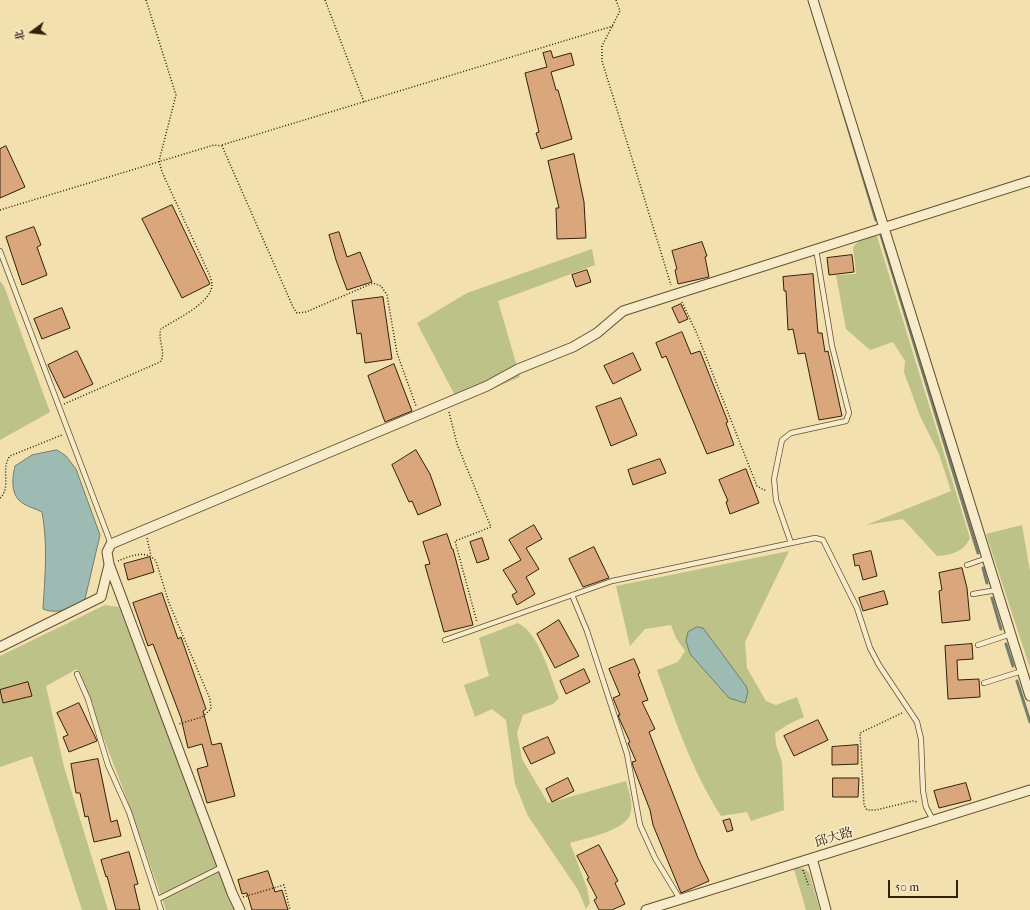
<!DOCTYPE html>
<meta charset="utf-8">
<style>
body{margin:0}
#map{position:relative;width:1030px;height:910px;overflow:hidden;background:#f2e0ae;font-family:"IM FELL French Canon","Noto Serif SC",serif}
canvas{display:block}
.north{position:absolute;left:12px;top:12px;width:40px;height:40px;-webkit-text-stroke:3px #f7ebca;paint-order:stroke;rotate:255deg;font-size:11px;font-weight:700;line-height:16px;text-align:center;color:#331f0c}
.north::after{content:'';display:block;margin:auto;width:14px;height:18px;background:#331f0c;clip-path:polygon(50% 0,100% 100%,50% 72%,0 100%)}
.scale{position:absolute;left:888px;top:880px;width:70px;height:18px;box-sizing:border-box;border:2px solid #331f0c;border-top:0;padding-left:5px;font-size:12px;line-height:14px;white-space:nowrap;color:#331f0c;-webkit-text-stroke:3px #f7ebca;paint-order:stroke}
</style>
<div id="map">
<canvas width="1030" height="910"></canvas>
<div class="north">北</div>
<div class="scale">50 m</div>
</div>
<script>
const c = document.querySelector('canvas').getContext('2d');
c.lineJoin = 'round';
function fill(path, color) {
  c.fillStyle = color;
  c.fill(path, 'evenodd');
}
function stroke(path, color, width, dash) {
  c.strokeStyle = color;
  c.lineWidth = width;
  c.lineCap = dash ? 'butt' : 'round';
  c.setLineDash(dash || []);
  c.stroke(path);
}
function drawText(font, color, halo, rows, align = 'center') {
  c.font = font + ' "IM FELL French Canon","Noto Serif SC",serif';
  c.lineWidth = 3.5;
  c.setLineDash([]);
  c.textBaseline = 'middle';
  c.strokeStyle = halo;
  c.fillStyle = color;
  for (const [text, x, y, turn = 0] of rows) {
    c.save();
    c.translate(x, y);
    c.rotate((+turn || 0) * Math.PI / 180);
    c.textAlign = isNaN(turn) ? turn : align;
    if (halo) c.strokeText(text, 0, 0);
    c.fillText(text, 0, 0);
    c.restore();
  }
}
fill(new Path2D(`
 M871 236H877L970 538C964 552 951 555 937 556L903 519 866 525 951 491 939 454 920 416 904 372 905 361 893 342 870 350 846 329 836 275 856 274 853 247 861 239Z
 M592 249 595 265 498 301 520 377 459 403 417 323 467 293Z
 M0 281 4 286 50 412 0 440Z
 M1022 525 1030 571V668L986 534Z
 M789 551 745 642 747 668 766 701 776 705 797 697 804 717 787 725 775 733 776 745 782 762 784 810 751 821 747 812 721 816C692 771 675 720 657 670L678 662 685 651 676 638 671 625 645 629 630 646 616 586Z
 M105 605 119 607 236 910H166L127 799 77 669 46 686 64 767 108 910H82L32 756 0 767V656Z
 M518 623C540 634 550 676 559 698L553 704 523 715 517 733 522 759 548 803 626 781C629 792 634 804 630 815 624 831 586 838 570 843L587 888 590 903 586 909 578 890 528 816 515 784 506 720 492 709 475 717 464 685 489 676 479 638Z
 M801 868 805 869 809 873 820 910H806L794 869Z`), '#bdc289');
const water = new Path2D(`
 M57 450 66 456 76 469 100 535 85 599C74 608 57 615 43 609 45 576 48 544 42 512 36 509 29 507 24 504 10 496 12 479 15 466L32 455Z
 M697 627 703 628 746 686 748 692 745 703 729 698 690 654 686 641 688 632Z`);
fill(water, '#9dbbb2');
stroke(water, '#737d70', 1);
stroke(new Path2D(`
 M839 97 876 220
 M881 235 978 553
 M983 568 987 583
 M992 598 1001 629
 M1006 644 1013 666
 M1017 681 1030 722`), '#737d70', 3);
const building = new Path2D(`
 M551 51 553 58 571 53 574 65 551 72 556 90H558L572 139 541 149 536 133 539 132 525 73 547 67 543 53Z
 M6 146 25 187 0 198V149Z
 M574 154 584 202 586 238 557 239 556 208H559L548 161Z
 M172 205 210 284 182 298 142 219Z
 M34 227 41 245 37 247 47 275 22 285 6 237Z
 M339 232 347 257 360 252 372 282 347 290 336 260 329 235Z
 M702 242 707 256 705 257 709 277 678 284 675 270 677 269 672 251Z
 M852 255 854 272 829 275 827 258Z
 M587 270 591 282 576 287 572 275Z
 M813 274 818 333H822L825 352 828 351 842 416 819 420 805 353 798 354 793 329 788 330 786 291H784L783 277Z
 M383 297 392 359 365 363 361 333 357 334 352 301Z
 M681 304 688 319 679 323 672 308Z
 M62 308 70 328 42 339 34 319Z
 M682 332 691 354 700 351 728 422 726 423 734 445 707 454 666 356 662 358 656 343Z
 M77 351 93 384 64 398 48 365Z
 M633 353 641 370 613 384 604 366Z
 M394 364 412 411 385 422 368 376Z
 M621 398 637 435 611 446 596 407Z
 M416 450 430 474 441 505 418 515 412 501 409 502 392 465Z
 M660 459 666 473 633 485 628 470Z
 M746 469 759 503 730 514 726 502 728 501 719 480Z
 M534 525 542 539 526 548 539 569 526 577 535 594 517 605 512 595 517 592 503 570 521 560 509 540Z
 M447 534 452 549H453L473 625 444 632 425 565 430 564 423 542Z
 M482 538 489 559 477 563 470 542Z
 M594 547 609 578 583 587 569 559Z
 M871 551 877 576 863 580 859 565 855 566 853 555Z
 M150 557 154 572 128 580 124 564Z
 M962 568 967 588 970 620 942 623 939 591 942 590 939 573Z
 M884 591 888 604 863 611 859 598Z
 M162 593 178 639 181 637 206 709 203 711 212 745 221 743 235 796 207 803 197 769 208 766 202 744 188 748 181 718 153 644 148 646 133 603Z
 M559 620 579 656 555 668 537 634Z
 M972 644 973 659 957 660 958 680 979 679 980 697 948 699 945 646Z
 M634 659 640 673 638 674 648 700 642 702 655 729 649 732 698 858 709 881 681 893 653 825 650 810 633 766 632 762 636 761 628 743 630 742 619 718 618 715H620L613 698 620 695 609 669Z
 M584 669 590 682 566 694 560 681Z
 M28 682 32 696 3 703 0 690Z
 M79 703 97 741 69 752 63 737 68 735 57 713Z
 M818 720 828 740 794 756 784 736Z
 M548 737 555 753 531 764 523 748Z
 M858 745V764L832 765V747Z
 M98 759 111 822 117 820 121 836 94 842 88 816 85 817 80 793H76L71 764Z
 M568 778 574 791 552 802 546 789Z
 M833 778H859L858 797H833Z
 M966 783 971 800 939 808 934 791Z
 M730 819 733 830 727 832 723 821Z
 M599 845 618 881 615 883 625 904 612 910H599L594 900 597 898 587 879 589 878 577 856Z
 M129 852 138 884 134 885 140 910H116L107 876 106 877 101 860Z
 M268 871 275 892 282 890 288 910H252L247 893 242 894 238 880Z`);
fill(building, '#daa77d');
stroke(building, '#331f0c', 1);
const lane = new Path2D(`
 M0 251 111 544
 M791 543 776 500 774 479 782 440 791 433 846 421 849 413 832 346 816 249
 M967 565 987 558
 M973 594 997 590
 M572 595 587 631 627 754 640 825 655 858 680 899
 M445 640 612 581 815 538 823 540 857 608 870 648 879 665 917 722 921 739 923 791 926 807 933 820
 M978 645 1011 634
 M77 674 88 699 108 765 129 812 161 910
 M984 683 1022 671
 M158 899 222 867`);
const street = new Path2D(`
 M813 0 1030 696
 M0 647 101 597 109 565
 M812 858 826 910
 M240 910 232 893 109 564 107 552 111 544 487 386 518 369 573 347 597 333 623 311 1030 181
 M646 910 1030 790`);
stroke(lane, '#634f34', 6);
stroke(street, '#634f34', 11);
stroke(new Path2D(`
 M325 0 364 102
 M616 0 620 11 602 46V61L671 285
 M222 145 613 26
 M0 210 214 145 222 146 293 307 297 313 306 312 373 283 381 286 387 295 397 353 416 406
 M682 302 697 334 757 486 764 490H767
 M64 404 160 362C167 354 157 340 161 329 174 320 211 304 212 285 212 283 211 279 210 276L162 172 159 161 176 95 146 0
 M449 412 457 444 491 527 455 541 477 622
 M0 498C12 487 0 469 10 456L62 435
 M147 538 151 556
 M118 561C130 556 146 549 156 561L169 603 210 699 211 709 202 717 179 724
 M902 713 860 733 864 805 867 810H876L913 801 917 802
 M803 870 809 887
 M243 897 284 885 290 910`), '#331f0c', 1.5, [1, 2]);
stroke(lane, '#f7ebca', 4.5);
stroke(street, '#f7ebca', 9);
drawText('13px', '#331f0c', '#f7ebca', [
 ["邱大路",834,838,-17]
]);
</script>
